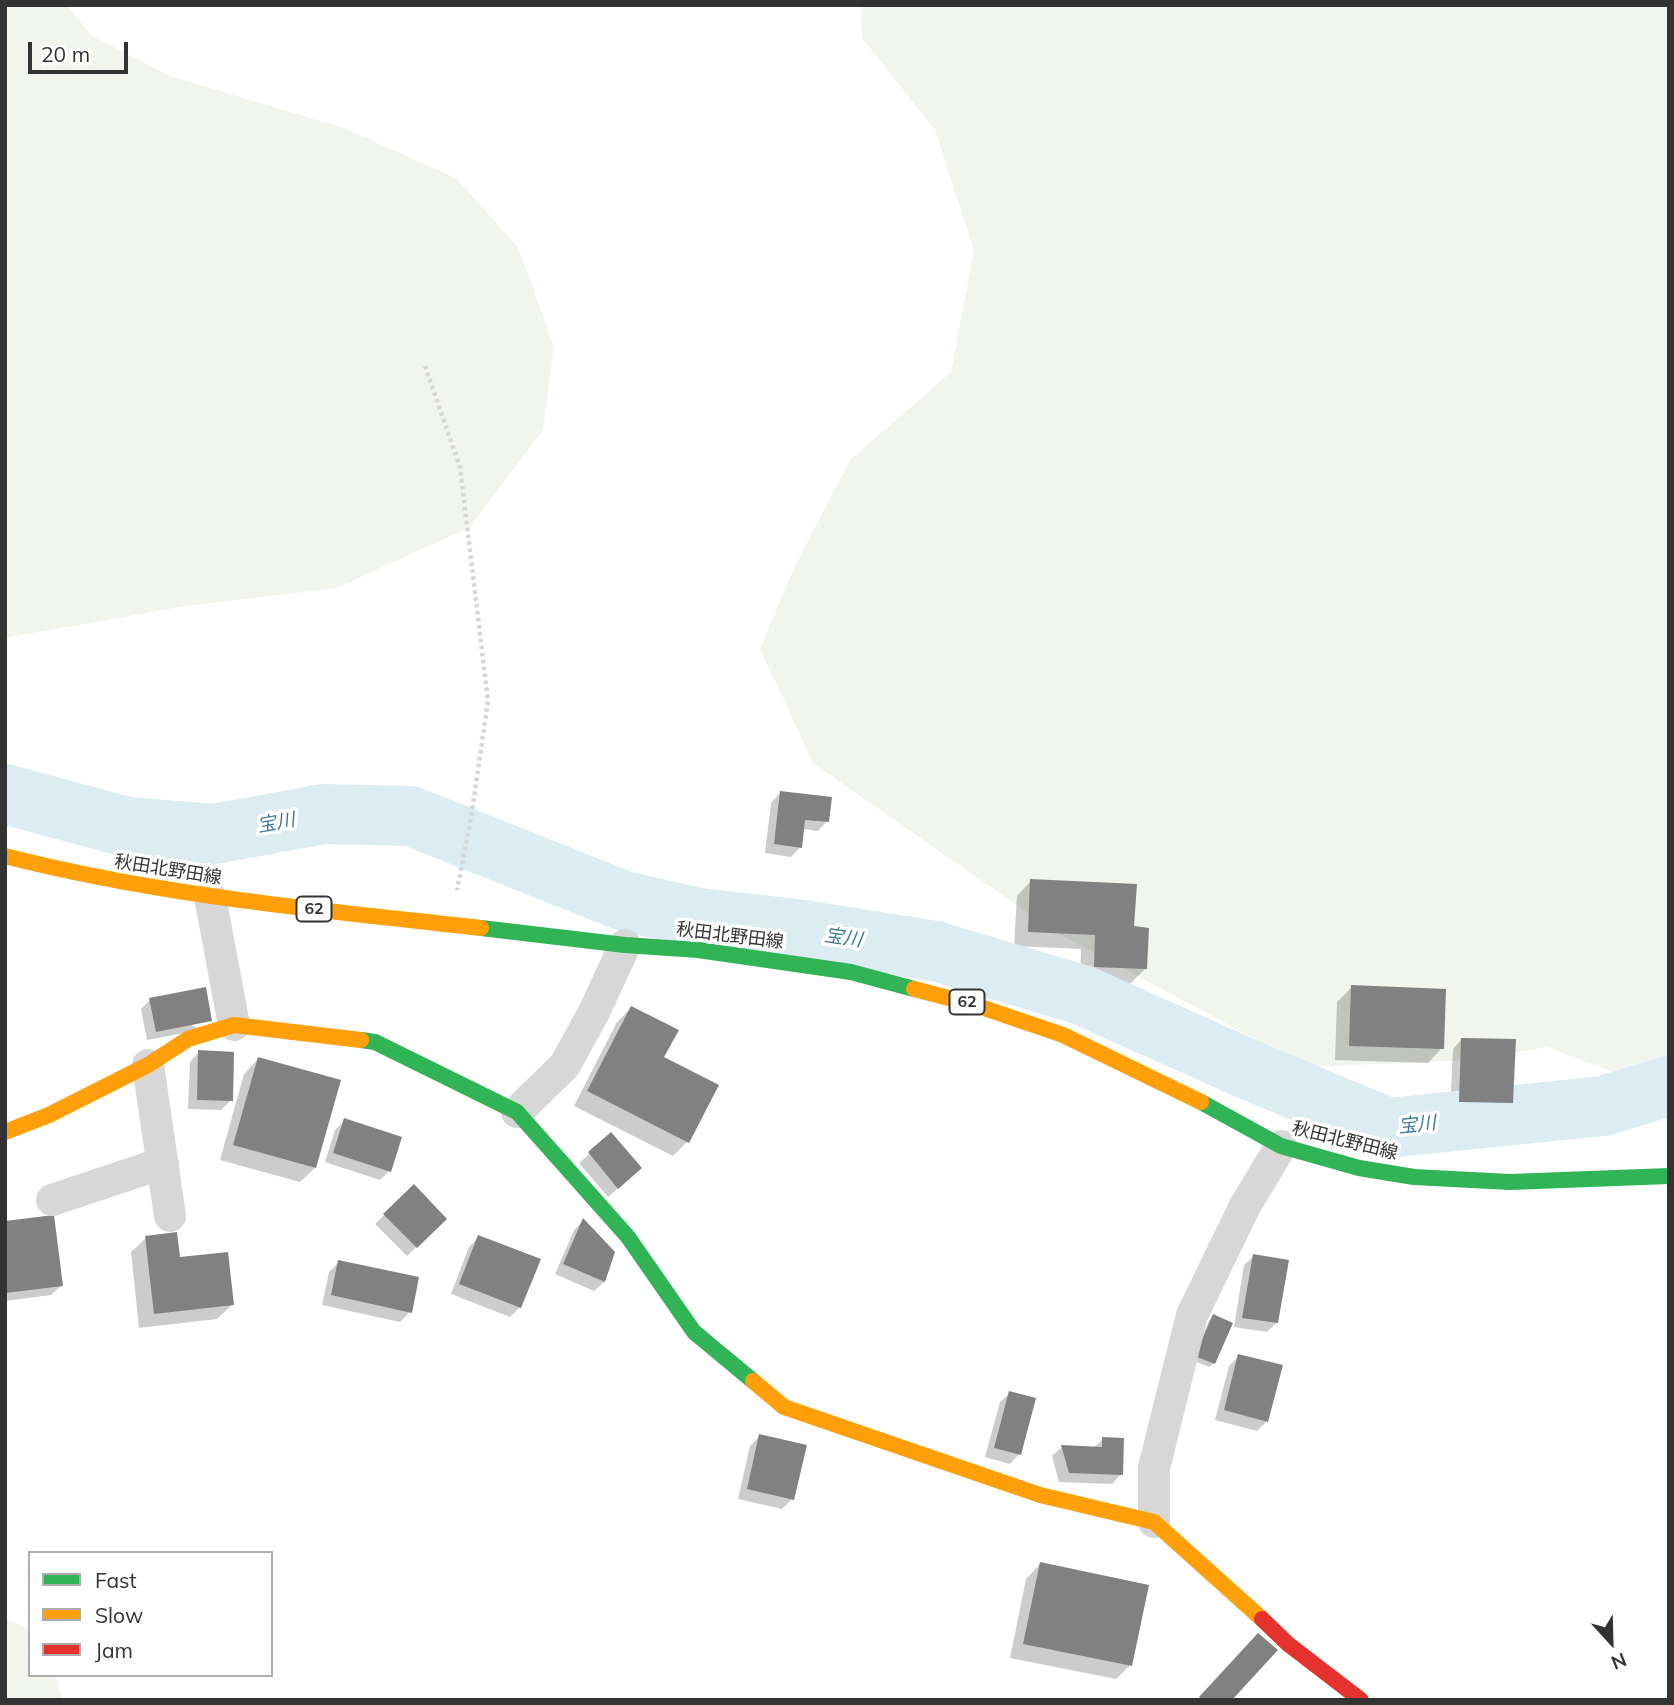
<!DOCTYPE html>
<meta charset="utf-8">
<style>
body{margin:0}
#map{position:relative;width:1674px;height:1705px;overflow:hidden;background:#fff;font-family:Mulish,sans-serif}
canvas{display:block}
.frame{position:absolute;inset:0;border:7px solid #333;pointer-events:none}
.legend{position:absolute;left:28px;top:1551px;width:245px;height:126px;box-sizing:border-box;background:#fff;border:2px solid #adadad;margin:0;padding:9px 12px;list-style:none;font-size:21px;color:#333}
.legend li{display:flex;align-items:center;gap:14px;height:35px}
.legend b{width:35px;border:2px solid #adadad}
.north{position:absolute;left:1576px;top:1607px;width:70px;height:70px;-webkit-text-stroke:5px #fff;paint-order:stroke;rotate:158deg;font-size:19px;font-weight:700;line-height:28px;text-align:center;color:#333}
.north::after{content:'';display:block;margin:auto;width:24px;height:32px;background:#333;clip-path:polygon(50% 0,100% 100%,50% 72%,0 100%)}
.scale{position:absolute;left:28px;top:42px;width:100px;height:32px;box-sizing:border-box;border:4px solid #333;border-top:0;padding-left:9px;font-size:21px;line-height:24px;white-space:nowrap;color:#333;-webkit-text-stroke:5px #fff;paint-order:stroke}
</style>
<div id="map">
<canvas width="1674" height="1705"></canvas>
<div class="frame"></div>
<ul class="legend">
<li><b style="height:9px;background:#30b455"></b>Fast</li>
<li><b style="height:9px;background:#ff9f0a"></b>Slow</li>
<li><b style="height:9px;background:#e5322d"></b>Jam</li>
</ul>
<div class="north">N</div>
<div class="scale">20 m</div>
</div>
<script>
const c = document.querySelector('canvas').getContext('2d');
c.lineJoin = 'round';
function fill(path, color) {
  c.fillStyle = color;
  c.fill(path, 'evenodd');
}
function stroke(path, color, width, dash) {
  c.strokeStyle = color;
  c.lineWidth = width;
  c.lineCap = dash ? 'butt' : 'round';
  c.setLineDash(dash || []);
  c.stroke(path);
}
function drawText(font, color, halo, rows, align = 'center') {
  c.font = font + ' Mulish,"Noto Sans JP",sans-serif';
  c.lineWidth = 7;
  c.setLineDash([]);
  c.textBaseline = 'middle';
  c.strokeStyle = halo;
  c.fillStyle = color;
  for (const [text, x, y, turn = 0] of rows) {
    c.save();
    c.translate(x, y);
    c.rotate((+turn || 0) * Math.PI / 180);
    c.textAlign = isNaN(turn) ? turn : align;
    if (halo) c.strokeText(text, 0, 0);
    c.fillText(text, 0, 0);
    c.restore();
  }
}
fill(new Path2D(`
 M5 5H67L91 35 170 76 344 128 456 178 518 247 554 346 543 430 470 527 337 588 186 606 5 638Z
 M861 5H1669V1093L1547 1047 1473 1060 1307 1067 1052 930 813 763 760 649 797 561 851 459 951 372 974 250 935 130 862 38Z
 M5 1618 30 1630V1675H54L64 1700H5Z`), '#f1f5ed');
fill(new Path2D(`
 M780 793 827 821 818 831 803 829 800 847 791 857 765 853 771 803Z
 M1031 881 1133 928 1146 968 1131 983 1080 981 1081 949 1014 946 1017 896Z
 M1352 987 1442 1048 1428 1063 1335 1060 1337 1002Z
 M150 1000 200 1030 147 1040 141 1009Z
 M631 1008 662 1058 687 1142 673 1156 574 1106 617 1022Z
 M1462 1039 1512 1102 1502 1112 1450 1111 1453 1049Z
 M199 1052 231 1100 221 1110 188 1109 190 1062Z
 M258 1059 315 1168 300 1182 220 1160 244 1074Z
 M345 1120 389 1171 380 1180 325 1162 335 1130Z
 M611 1135 630 1178 608 1197 579 1163Z
 M413 1187 445 1219 407 1256 375 1224Z
 M583 1221 613 1252 604 1282 594 1291 555 1274 574 1230Z
 M5 1223 61 1286 51 1295 5 1301Z
 M479 1237 520 1307 510 1317 451 1294 469 1247Z
 M146 1238 178 1259 232 1305 217 1319 139 1328 131 1252Z
 M1254 1256 1276 1323 1267 1332 1234 1327 1244 1265Z
 M339 1262 410 1312 400 1322 322 1305 329 1272Z
 M1213 1316 1214 1363 1209 1367 1192 1360 1209 1321Z
 M1239 1356 1267 1421 1257 1431 1215 1420 1229 1366Z
 M1010 1393 1019 1454 1010 1464 985 1457 1000 1402Z
 M760 1436 792 1499 782 1509 738 1499 750 1446Z
 M1103 1439 1121 1474 1112 1484 1059 1482 1052 1456 1062 1447 1093 1448Z
 M1040 1564 1130 1665 1116 1679 1010 1658 1026 1579Z`), '#0003');
stroke(new Path2D(`
 M5 794 127 827 214 834 323 814 411 816 624 901 699 918 796 929 935 951 1082 995 1245 1068 1388 1128 1603 1106 1669 1086`), '#ddebf3', 60);
fill(new Path2D(`
 M780 791 832 797 829 822 805 820 802 848 774 844Z
 M1030 879 1137 884 1134 926 1149 928 1147 969 1094 967 1095 935 1028 932Z
 M1351 985 1446 989 1444 1049 1349 1046Z
 M206 987 212 1021 156 1032 149 998Z
 M631 1006 679 1030 664 1057 719 1085 689 1143 587 1091Z
 M1461 1038 1516 1039 1513 1103 1459 1102Z
 M198 1050 234 1052 233 1101 197 1100Z
 M258 1057 341 1080 316 1168 233 1145Z
 M344 1118 402 1137 391 1172 333 1153Z
 M611 1132 642 1168 618 1189 588 1152Z
 M414 1184 447 1219 417 1248 383 1214Z
 M54 1215 63 1286 5 1293V1221Z
 M583 1218 615 1252 605 1282 563 1264Z
 M177 1232 180 1257 228 1252 234 1305 154 1314 145 1236Z
 M478 1235 541 1259 521 1308 459 1284Z
 M1253 1254 1289 1260 1278 1323 1242 1318Z
 M338 1260 419 1277 412 1313 331 1295Z
 M1213 1314 1233 1323 1215 1364 1195 1356Z
 M1238 1354 1283 1365 1268 1422 1224 1410Z
 M1009 1391 1036 1398 1021 1455 994 1448Z
 M759 1434 807 1445 794 1500 747 1489Z
 M1102 1437 1124 1438 1123 1475 1069 1473 1061 1445 1102 1447Z
 M1040 1562 1149 1585 1132 1666 1023 1644Z
 M1258 1633 1278 1650 1232 1700H1202L1199 1697Z`), '#818181');
stroke(new Path2D(`
 M425 366 460 467 488 701 471 818 457 890`), '#d6d6d6', 4.5, [3.5, 3.5]);
stroke(new Path2D(`
 M210 897 234 1025
 M148 1065 170 1216
 M517 1112 565 1065 594 1012 625 945
 M52 1200 163 1163
 M1154 1522V1468L1192 1315 1245 1206 1281 1146`), '#d7d7d7', 32);
stroke(new Path2D(`
 M481 928 625 945 698 950 851 972 914 989
 M361 1040 375 1042 517 1112 628 1237 694 1332 753 1381
 M1201 1102 1281 1146 1359 1168 1414 1177 1510 1182 1669 1176`), '#30b455', 16);
stroke(new Path2D(`
 M5 856C161 896 321 910 481 928
 M914 989 972 1004 1063 1035 1201 1102
 M5 1132 49 1115 148 1065 188 1039 234 1025 361 1040
 M753 1381 784 1407 1040 1495 1154 1522 1262 1619`), '#ff9f0a', 16);
stroke(new Path2D(`
 M1262 1619 1288 1644 1361 1700`), '#e5322d', 16);
for (const [x, y, w] of [
 [314,909,35],
 [967,1002,35]
]) {
  const box = new Path2D();
  box.roundRect(x - w / 2, y - 12.5, w, 25, 5);
  c.fillStyle = '#fff';
  c.fill(box);
  stroke(box, '#333', 2);
}
drawText('bold 16px', '#333', null, [
 ["62",314,909],
 ["62",967,1002]
]);
drawText('18px', '#333', '#fff', [
 ["秋田北野田線",168,870,9],
 ["秋田北野田線",730,936,7],
 ["秋田北野田線",1345,1141,14]
]);
drawText('italic 19px', '#3f7597', '#fff', [
 ["宝川",276,823,-10],
 ["宝川",843,938,8],
 ["宝川",1417,1125,-6]
]);
</script>
